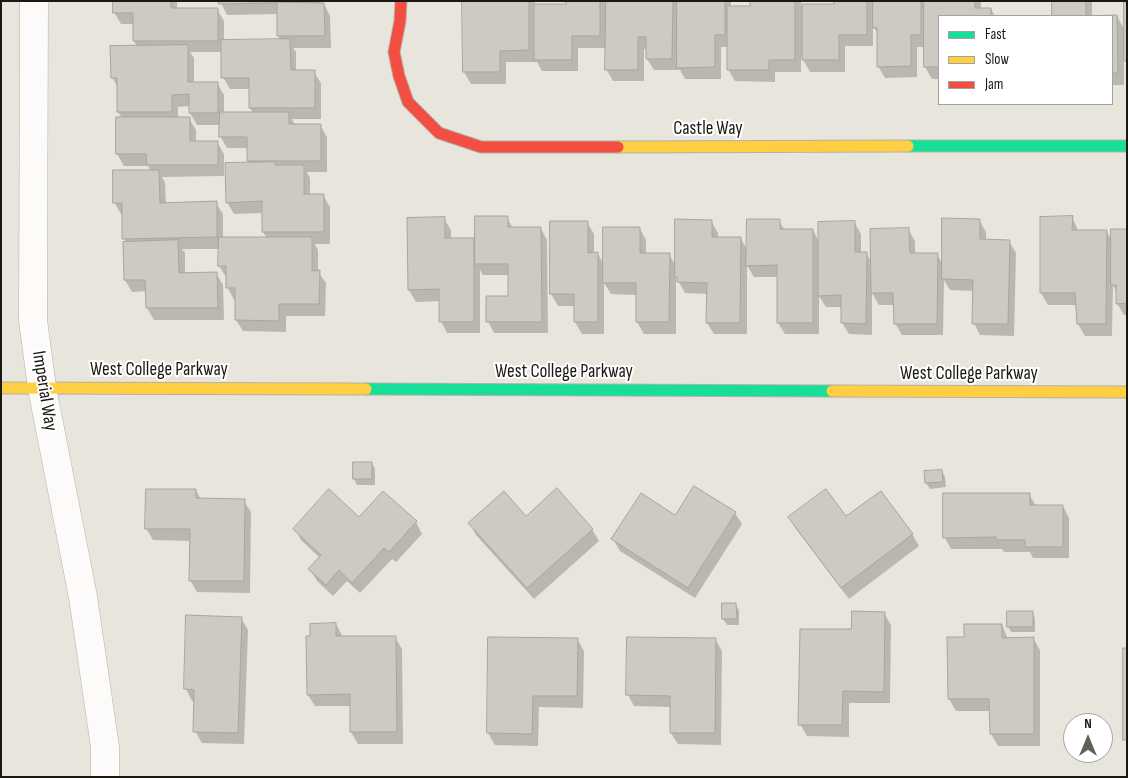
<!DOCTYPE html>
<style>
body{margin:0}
#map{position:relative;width:1128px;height:778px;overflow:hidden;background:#e8e5dc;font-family:"Sofia Sans Condensed",sans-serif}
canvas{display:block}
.frame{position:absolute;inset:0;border:2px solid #1b1812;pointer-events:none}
.legend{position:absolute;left:938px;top:15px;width:175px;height:90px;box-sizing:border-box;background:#fff;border:1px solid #a4a3a0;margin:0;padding:6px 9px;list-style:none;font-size:15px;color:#1b1812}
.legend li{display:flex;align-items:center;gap:10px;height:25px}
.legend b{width:25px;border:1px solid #a4a3a0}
.north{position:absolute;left:1063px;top:713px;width:50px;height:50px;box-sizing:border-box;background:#fff;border:1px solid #a4a3a0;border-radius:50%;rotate:0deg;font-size:14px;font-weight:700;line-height:20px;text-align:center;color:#1b1812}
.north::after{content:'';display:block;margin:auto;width:18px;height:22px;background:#636059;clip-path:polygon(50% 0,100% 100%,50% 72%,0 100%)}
</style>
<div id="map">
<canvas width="1128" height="778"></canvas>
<div class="frame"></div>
<ul class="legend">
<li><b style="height:6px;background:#16e098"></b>Fast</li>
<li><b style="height:6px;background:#ffcf43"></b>Slow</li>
<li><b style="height:6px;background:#f24e42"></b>Jam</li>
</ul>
<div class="north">N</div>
</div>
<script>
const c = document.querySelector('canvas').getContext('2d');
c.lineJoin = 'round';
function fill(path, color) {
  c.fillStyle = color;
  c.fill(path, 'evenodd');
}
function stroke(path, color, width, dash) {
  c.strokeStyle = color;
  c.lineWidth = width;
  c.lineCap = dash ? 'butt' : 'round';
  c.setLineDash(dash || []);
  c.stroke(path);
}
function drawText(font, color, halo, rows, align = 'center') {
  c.font = font + ' "Sofia Sans Condensed",sans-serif';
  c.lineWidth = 4;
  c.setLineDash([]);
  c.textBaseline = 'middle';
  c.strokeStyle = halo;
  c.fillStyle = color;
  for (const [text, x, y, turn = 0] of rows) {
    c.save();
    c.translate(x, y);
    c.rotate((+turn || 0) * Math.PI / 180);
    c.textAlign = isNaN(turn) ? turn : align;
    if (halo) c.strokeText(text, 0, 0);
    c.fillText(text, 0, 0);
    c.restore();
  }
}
fill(new Path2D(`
 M114 1H177V9H217L224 21V41H281L278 36V14L227 15 220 1H321V4H324L330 16 331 48H293L296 52V72H314L321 83V119H292L295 125H320L327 137V172H307L310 178V195H323L330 207V244H315L318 250V272L326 283 325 316H286V332L243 331 236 320 237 300H234L228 288 226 277 219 266 220 249H182L185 253V274L216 273 223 285 224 320H154L147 308 146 291 132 292 125 280 126 243 124 238 123 214H121L114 202 151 171 148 166H124L117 154 122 118 118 112V88L112 77 137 47 134 41V24H121L114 12ZM190 52H222L223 77 230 89H250V108L253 113H224V95L217 83H194V58ZM190 106V113L197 125H221L220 136 227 148H248V161L250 164 227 202 234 214 263 213V232L267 238 223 239V214L216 203 166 204 165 183 162 177 224 176V154L217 142H196V130L189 118H178V107Z
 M463 1H535V6H567V1H731V7H751V1H801V6H835V1L998 2H981V9H991L995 16H939V79H932L925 67V47H917V77L885 78 878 66V34L873 26V46H845V72H810L801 56V72H775V82L735 81 728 69V47H721V79H685L680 70H654L647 59V49H644V81H613L606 69 607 48H578V71H542L537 62H506V84H471L464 72Z
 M1053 1H1092V16H1053Z
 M1127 1V64L1124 59V85H1112V16H1117L1125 31Z
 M507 217 513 229H541L547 240 548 333H494L488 321 509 297V275H483L480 270V333H447L441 321V301L416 302 409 290 444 219 451 230V239H476Z
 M1072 217 1079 232H1107L1112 241 1127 230V315H1124L1117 303V293L1113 285 1112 336H1085L1078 324 1077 305H1048L1041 293Z
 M979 220 986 232V241H1009L1016 253 1014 336 980 335 974 323V291L950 290 944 280 943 335H902L895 323V305H879L872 293V335L849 334 842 323V307H826L819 296V334H785L778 323V277H754L747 265V334H714L707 323 708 294 685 293 676 277V334H644L637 322V295L611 294 604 283V334H582L575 322V306H558L551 294V222H587L594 234V254H598L604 265 640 229 646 240V254H669L676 266 711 221 718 233V238L741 239 748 251 779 221 785 230H813L819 242 854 222 861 234V253H866L872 263 908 229 915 241V255L937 254 943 265Z
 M354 463H372L375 469V485H357L354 479Z
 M942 471 945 477 946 487 930 489 926 483Z
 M196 491 201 499 244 501 251 512 250 593 197 592 190 580 191 541 153 540 146 528Z
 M1029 494 1036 506H1063L1069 518V558H1033L1030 552H1004L1002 549H951L945 538Z
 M735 513 742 524 695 598 620 551 613 539 676 517Z
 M526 517 592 529 599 541 534 599 476 535 470 523Z
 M789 518H846L912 534 919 546 849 599 796 529Z
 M359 519 416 522 422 534 396 562 392 559 360 593 347 581 333 596 317 581 310 569 320 558 301 540 295 529Z
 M735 604 739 610V625H727L723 619Z
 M1032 612 1035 618V632H1011L1008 626Z
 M884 613 891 625 890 703H849V737L807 736 800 724 852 630Z
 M241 618 248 630 244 744 202 743 195 731V701H192L186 689Z
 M336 624 343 637H395L402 649 403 744H358L351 732V706H315L308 695 312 637Z
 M1002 625 1008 639 1033 638 1040 650V746H998L991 734V711H956L949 699Z
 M489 638 577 639 584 651 583 708 539 707 538 746 495 745 488 733Z
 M715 639 722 651 721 745 678 744 671 733 672 707 634 706 628 695Z`), '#0003');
const building = new Path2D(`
 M113 1H171V8H218V41H133V13H113Z
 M219 1 324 3 325 36H277V3L219 4Z
 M462 1H529V50L500 51V72H463Z
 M566 1H600V36H572V60H534V4H566Z
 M606 1H673L672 59H646V37H638V70H605Z
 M677 1H725V35H715V67L677 68Z
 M750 1H795V60H769V70H727V6H750Z
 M834 1H867V35H839V60H802V4H834Z
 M873 1H921V35H911V66L877 67V28H873Z
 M924 1H975V8H991V16H939V67H924Z
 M1052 1H1086V16L1117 15 1118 73H1112V16H1052Z
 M1124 1H1127V61H1124Z
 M290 39 291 70H315V108H249V78H221V40Z
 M188 45V82H218V113H189V94L172 95V112H117V78H111L110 46Z
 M220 112H289V124H321V161H247V137H219Z
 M116 117H190V141H218V165H147L146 154H116Z
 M275 162V165H304V194H324V232H262V201L226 203 225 163Z
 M113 170H159L160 203 217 201V237L122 239V203H113Z
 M475 216H508V227H541L542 322H486V296H508V264H475Z
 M1073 216 1072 230H1107L1106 324H1077L1075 293H1040V217Z
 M445 217V238H474V322H439V289L408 290 407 218Z
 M942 218 980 219V239L1010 240 1008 324H972L973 280 942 279Z
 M675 219 712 220V237H741L740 323H706L707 283 677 282V277H675Z
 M747 219H780V229H813V323H777V265L746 266Z
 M550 221H588V253L598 252V322H574V294H550Z
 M855 221V252H867L866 324 841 323V295L818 296V222Z
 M603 227H640V253H670L669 322H636V283H603Z
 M909 228 910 253H938L937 324H894L893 293H871L870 229Z
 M1111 229H1127V303L1116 304V285H1111Z
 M219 237H312V271L320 270 319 304H279V321L235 320V288H226V266H218Z
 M178 240 179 273 217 272 218 308H146L145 280H124L123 242Z
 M353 462H372V479H353Z
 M942 470 943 482 925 483 924 471Z
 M694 486 736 512 688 588 611 539 641 493 675 515Z
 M557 488 593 529 527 588 468 523 504 491 526 516Z
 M146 489H196V498L245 499 244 581H189L190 529H145Z
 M329 489 359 517 383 491 417 521 389 552 384 548 352 583 339 570 326 585 308 569 321 555 293 529Z
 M826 489 846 516 881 491 913 534 841 588 788 517Z
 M943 493H1030V505H1063V547H1025V540H996V537L943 538Z
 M722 603H736L737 619H722Z
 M852 611 885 612 884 692 843 691 842 725H798L800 629H851Z
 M1007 611H1033V627H1007Z
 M186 615 242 617 238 733 193 732 194 690 184 689Z
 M336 623V636H396L397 732H350V694L307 695 306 636H310V624Z
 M964 624H1002V638L1034 637V734H990L989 699H948L947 637H964Z
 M488 637 578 638 577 696H533L532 734 487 733Z
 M627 637 716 638 715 733H670V696L626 695Z
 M1123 648H1127V740H1123Z`);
fill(building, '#cccac2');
stroke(building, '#a7a59e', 1);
const street = new Path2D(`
 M34 1 33 320 42 388 83 597 105 747V777`);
const fast = new Path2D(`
 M908 146H1127
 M366 389 832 391`);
const slow = new Path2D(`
 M618 147 908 146
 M1 388 366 389
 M832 391 1127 392`);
const jam = new Path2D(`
 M401 1 400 21 394 52 399 76 408 102 439 133 481 147H618`);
stroke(street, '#b4b1aa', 29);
stroke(fast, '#b4b1aa', 13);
stroke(slow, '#b4b1aa', 13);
stroke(jam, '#b4b1aa', 13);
stroke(street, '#fcfbfa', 28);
stroke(fast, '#16e098', 11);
stroke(slow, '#ffcf43', 11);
stroke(jam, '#f24e42', 11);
drawText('19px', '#1b1812', '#fff', [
 ["Castle Way",708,129],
 ["West College Parkway",159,370],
 ["West College Parkway",564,372],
 ["West College Parkway",969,374],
 ["Imperial Way",44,391,81]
]);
</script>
